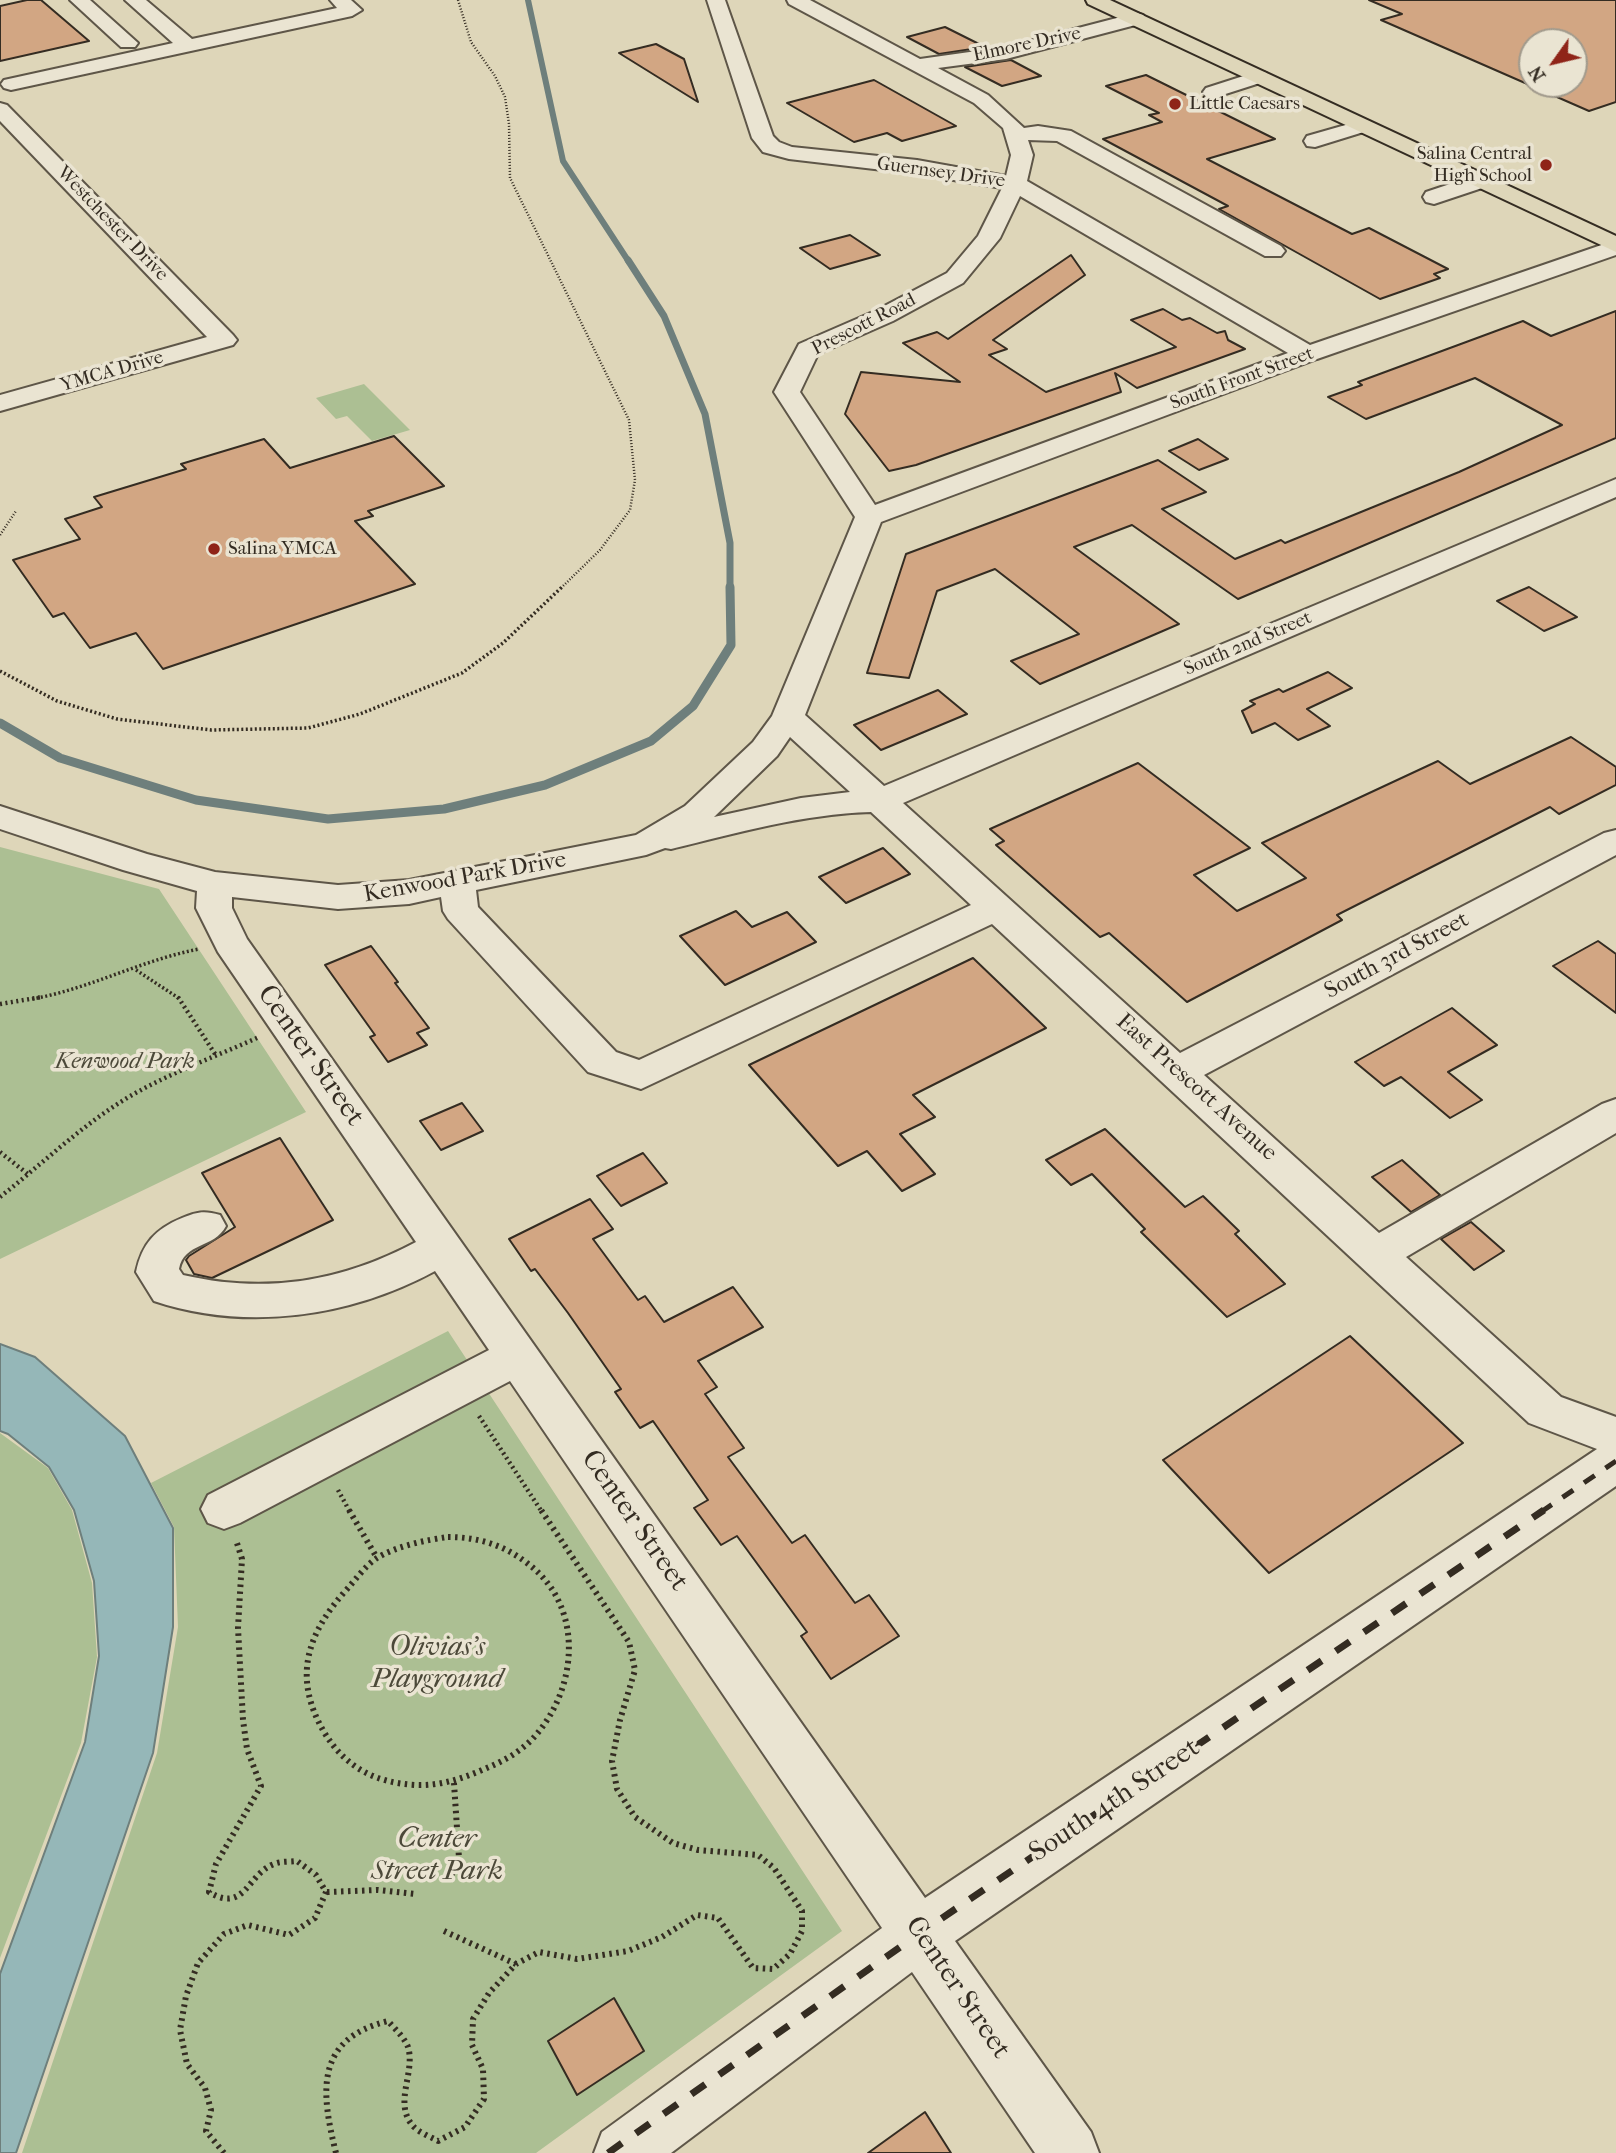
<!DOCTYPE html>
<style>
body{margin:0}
#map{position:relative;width:1616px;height:2153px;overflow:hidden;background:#ded6b9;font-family:"IM FELL French Canon",serif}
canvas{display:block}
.north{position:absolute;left:1518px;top:28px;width:70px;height:70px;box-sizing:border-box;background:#eae4d2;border:2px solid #a19a8c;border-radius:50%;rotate:236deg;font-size:19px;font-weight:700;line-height:28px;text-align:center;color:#342c22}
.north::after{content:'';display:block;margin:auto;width:24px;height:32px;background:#8f2418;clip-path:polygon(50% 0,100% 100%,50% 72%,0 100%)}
</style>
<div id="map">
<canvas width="1616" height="2153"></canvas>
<div class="north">N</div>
</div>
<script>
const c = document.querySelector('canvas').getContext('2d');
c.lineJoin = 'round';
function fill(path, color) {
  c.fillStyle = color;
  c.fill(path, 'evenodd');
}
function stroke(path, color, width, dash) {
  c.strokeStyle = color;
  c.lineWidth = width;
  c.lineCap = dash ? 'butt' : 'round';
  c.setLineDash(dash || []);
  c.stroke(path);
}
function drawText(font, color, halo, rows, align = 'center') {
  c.font = font + ' "IM FELL French Canon",serif';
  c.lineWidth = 7;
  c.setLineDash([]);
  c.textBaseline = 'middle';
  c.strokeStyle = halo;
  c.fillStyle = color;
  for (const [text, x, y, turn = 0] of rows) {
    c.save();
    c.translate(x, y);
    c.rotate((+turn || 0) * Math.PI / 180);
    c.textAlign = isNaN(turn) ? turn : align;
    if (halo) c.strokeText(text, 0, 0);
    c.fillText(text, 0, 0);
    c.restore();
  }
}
fill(new Path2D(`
 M364 384 410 430 372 441 347 416 336 419 316 398Z
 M0 847 159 889 306 1112 0 1259Z
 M448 1331 842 1931 536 2153H22L157 1753 178 1627 174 1527 151 1483Z
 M0 1433 48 1468 72 1510 92 1583 97 1657 81 1743 0 1958Z`), '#acbf93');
const water = new Path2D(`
 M0 1344 35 1357 125 1436 173 1528V1627L153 1753 16 2153H0V1974L85 1742 99 1656 94 1581 74 1510 49 1467 8 1434 0 1431Z`);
fill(water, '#95b7b8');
stroke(water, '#6e7f7c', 2);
stroke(new Path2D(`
 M528 0 563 161 629 262`), '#6e7f7c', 6);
stroke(new Path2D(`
 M628 260 664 316 705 414 730 543V589`), '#6e7f7c', 7);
stroke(new Path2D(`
 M0 723 60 758 196 800 328 819 444 809 545 785 651 741 693 706 731 645 730 587`), '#6e7f7c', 9);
const building = new Path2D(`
 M27 0H41L89 41 0 61V6Z
 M1369 0H1616V102L1589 111 1381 20 1402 14ZM1532 42H1574V84H1532Z
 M945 27 985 47 939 54 907 37Z
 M656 44 684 59 698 102 619 53Z
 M1011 60 1041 76 1002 86 965 67Z
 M1146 75 1275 139 1207 159 1352 234 1369 228 1448 269 1434 274 1440 278 1380 299 1219 209 1228 206 1103 139 1162 122 1149 115 1159 113 1106 86Z
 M874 80 931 112 956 126 902 141 887 133 854 142 787 103Z
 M850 235 880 255 830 269 800 248Z
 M1071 255 1085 275 993 340 1007 349 989 355 1046 392 1176 347 1131 320 1163 309 1182 320 1190 318 1217 333 1225 331 1228 340 1245 349 1137 388 1115 373 1121 392 916 465 889 471 845 414 861 372 960 382 903 343 937 332 948 339Z
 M1616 311V438L1238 599 1132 525 1074 547 1179 624 1040 684 1011 661 1079 634 995 569 937 591 909 678 867 673 906 554 1158 460 1206 492 1162 509 1235 559 1281 540 1285 543 1459 472 1562 425 1475 378 1366 419 1328 397 1362 385 1358 382 1523 321 1551 336Z
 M394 436 444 486 368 511 373 516 355 521 415 584 163 669 136 633 90 648 64 613 53 617 13 560 80 539 65 519 102 507 94 497 186 469 181 464 264 439 290 468Z
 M1198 439 1228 459 1199 470 1169 451Z
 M1529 587 1577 617 1544 631 1497 601Z
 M1328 672 1352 688 1307 709 1330 726 1298 740 1275 723 1252 733 1242 711 1255 704 1250 701 1279 689 1283 692Z
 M938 690 967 714 881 750 854 725Z
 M1571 737 1616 767V785L1559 814 1550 807 1337 915 1342 920 1187 1002 1109 933 1100 937 996 845 1004 841 990 829 1138 763 1250 848 1194 875 1237 911 1306 878 1262 843 1438 761 1470 784Z
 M883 848 910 874 846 903 819 877Z
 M736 911 752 927 787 912 816 942 725 985 680 936Z
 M1598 941 1616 954V1013L1553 966Z
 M371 946 398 982 395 983 429 1028 417 1033 427 1045 388 1062 370 1037 375 1035 325 965Z
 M973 958 1046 1028 913 1095 935 1117 900 1134 935 1174 902 1191 867 1151 838 1166 749 1065Z
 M1452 1008 1497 1045 1448 1072 1482 1100 1450 1118 1401 1077 1384 1086 1355 1062Z
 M462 1103 483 1131 441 1150 420 1121Z
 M1105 1129 1185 1207 1203 1196 1239 1231 1235 1234 1285 1284 1227 1317 1141 1232 1145 1229 1092 1174 1071 1185 1046 1160Z
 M280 1138 333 1220 212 1278 194 1274 186 1260 189 1256 235 1227 202 1173Z
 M643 1153 667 1183 621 1206 597 1176Z
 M1402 1160 1440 1195 1411 1212 1372 1177Z
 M590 1199 613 1229 593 1239 638 1300 645 1296 664 1322 733 1287 763 1327 698 1361 717 1387 705 1394 744 1448 728 1457 792 1543 805 1535 855 1603 869 1595 899 1636 831 1679 801 1636 807 1632 737 1536 721 1545 694 1508 708 1500 653 1421 640 1428 615 1392 621 1389 568 1313 535 1269 531 1271 509 1239Z
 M1471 1222 1504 1251 1474 1270 1441 1239Z
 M1350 1336 1463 1443 1269 1573 1163 1460Z
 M614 1998 644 2051 577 2095 548 2041Z
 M925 2112 951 2153H868Z`);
fill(building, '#d2a683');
stroke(building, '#342c22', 2);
const minor = new Path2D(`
 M70 0H90L138 43 135 47H121Z
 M125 0H146L192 39 337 8 330 0H351L362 10 352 16 11 90 4 88 1 84 4 80 173 43Z
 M707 0H725L773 136 779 142 792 147 917 160 1006 176 1011 155 1003 128 974 103 789 4 787 0H810L920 59 1005 47 1136 13 1143 15 1146 19 1143 23 1006 59 938 68 988 95 1024 128 1038 126 1071 131 1281 246 1285 251 1281 256H1265L1057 141 1028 140 1033 155 1027 181 1310 345 1616 240V255L1317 359 881 522 805 715 884 786 1616 479V497L903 803 1180 1053 1604 833 1616 830V855L1204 1075 1379 1233 1602 1104 1616 1099V1133L1406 1257 1561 1397 1616 1417V1486L955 1941 1091 2132 1099 2153H1035L912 1972 671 2153H594L602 2132 882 1928 510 1381 240 1523 224 1529 208 1523 201 1509 208 1495 489 1350 435 1271C350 1317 247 1332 154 1301L136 1272C142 1244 155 1229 182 1218 196 1212 204 1210 220 1215L226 1226C214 1249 184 1242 179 1269L183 1275C266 1294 341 1282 416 1242L218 952 196 908 197 891 123 870 0 829V806L147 854 215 872 338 885 409 880 636 835 685 806 753 742 772 716 855 517 774 392 799 344 875 311 947 273 978 236 1002 188 917 174 789 159 763 152 752 138ZM1020 196 1288 353 875 505 800 392 818 354 893 321 963 283 1000 238ZM790 737 850 792 801 798 714 817 777 756ZM871 812 971 905 639 1060 616 1052 478 907 476 890 646 855 665 848 671 849C737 833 803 814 871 812ZM232 897 338 909 409 904 441 897 443 911 448 919 588 1072 641 1089 992 924 1529 1423 1597 1449 925 1898 247 939 232 908Z
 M1259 71 1266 73 1269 77 1266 81 1213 98 1206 96 1203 92 1206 88Z
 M0 103 7 105 233 335 237 340 233 345 0 411V395L207 337 0 121Z
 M1363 120 1370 122 1374 126 1370 130 1315 147 1307 146 1304 141 1307 136Z
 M1480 174 1488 176 1491 181 1488 186 1434 204 1426 202 1423 197 1426 192Z`);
const major = new Path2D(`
 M1086 0H1110L1616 236V252L1088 4Z`);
stroke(minor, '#5e5648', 4);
stroke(major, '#342c22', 4);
stroke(new Path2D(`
 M458 0 471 42 495 76 505 97 509 124 510 178 629 420 635 480 630 510 600 550 560 589
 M0 535 16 511`), '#342c22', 2.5, [1, 2]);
stroke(new Path2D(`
 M0 671 57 701 117 719 211 730 308 728 360 714 462 673 503 643 562 587
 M136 970 180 999
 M32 999C89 989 142 960 199 949`), '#342c22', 3.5, [2, 2.5]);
stroke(new Path2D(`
 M178 997 217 1057
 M0 1004 42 997
 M0 1152 29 1175
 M0 1197C42 1164 81 1126 127 1098 169 1073 215 1057 259 1037
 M479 1416 542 1512
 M338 1490 350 1512`), '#342c22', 4.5, [2, 3.5]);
stroke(new Path2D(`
 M349 1510 377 1558
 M448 1537C478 1537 504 1545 527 1563 584 1605 579 1686 535 1736 521 1752 502 1762 482 1770 461 1779 439 1786 416 1785 375 1783 345 1767 324 1732 292 1677 307 1633 348 1588 356 1579 366 1565 377 1558 396 1546 426 1540 448 1537Z
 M449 1881 459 1858 454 1783
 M327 1892 378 1890 416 1894
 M444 1931 516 1964
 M224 2153 206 2131 211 2110 205 2088 187 2064 180 2030 186 1996 198 1963 224 1934 248 1925 289 1935 315 1918 326 1892 316 1875 297 1861C290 1862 281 1861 274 1864 247 1874 245 1914 209 1892L216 1864 261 1786 247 1749 243 1720 238 1628 242 1559 236 1540
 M336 2153C321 2093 314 2039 388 2021 395 2029 404 2037 408 2047 416 2073 392 2104 414 2127 420 2133 431 2137 438 2141L465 2127 484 2099 483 2069 472 2045 473 2019 489 1993 516 1964 539 1952 577 1959 628 1951 662 1937 697 1915 718 1918 753 1968 773 1969 790 1954 802 1931V1911L774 1868 758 1855 698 1850 673 1843 635 1817 617 1789 612 1761 620 1720 635 1670 629 1642 541 1510`), '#342c22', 6, [2.5, 4.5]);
fill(minor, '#eae4d2');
fill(major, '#ded6b9');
stroke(new Path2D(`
 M1541 1512 1616 1461`), '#342c22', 5, [13, 13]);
stroke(new Path2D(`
 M608 2153 920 1933 1544 1510`), '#342c22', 7, [17, 17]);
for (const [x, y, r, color] of [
 [1175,104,7,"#8f2418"],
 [1546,165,7,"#8f2418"],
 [214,549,7,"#8f2418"]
]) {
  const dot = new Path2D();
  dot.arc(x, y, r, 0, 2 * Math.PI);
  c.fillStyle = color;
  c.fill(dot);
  stroke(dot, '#eae4d2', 2.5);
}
drawText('19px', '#342c22', '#eae4d2', [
 ["Elmore Drive",1027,45,-12],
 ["Guernsey Drive",941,173,8],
 ["Westchester Drive",112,224,46],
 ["Prescott Road",864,325,-27],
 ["YMCA Drive",112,372,-16],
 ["South Front Street",1242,379,-20],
 ["South 2nd Street",1248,644,-23]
]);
drawText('19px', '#342c22', '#eae4d2', [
 ["Little Caesars",1189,104],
 ["Salina Central",1532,154,"right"],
 ["High School",1532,176,"right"],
 ["Salina YMCA",228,549]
], 'left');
drawText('23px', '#342c22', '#eae4d2', [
 ["Kenwood Park Drive",465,878,-10],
 ["South 3rd Street",1397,956,-28],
 ["East Prescott Avenue",1196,1088,42]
]);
drawText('italic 23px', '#4c4939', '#eae4d2', [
 ["Kenwood Park",125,1062]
]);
drawText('28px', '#342c22', '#eae4d2', [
 ["Center Street",310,1056,55],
 ["Center Street",634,1521,55],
 ["South 4th Street",1115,1801,-34],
 ["Center Street",957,1988,56]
]);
drawText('italic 28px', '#4c4939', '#eae4d2', [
 ["Olivias's",437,1648],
 ["Playground",437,1680],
 ["Center",437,1840],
 ["Street Park",437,1872]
]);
</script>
